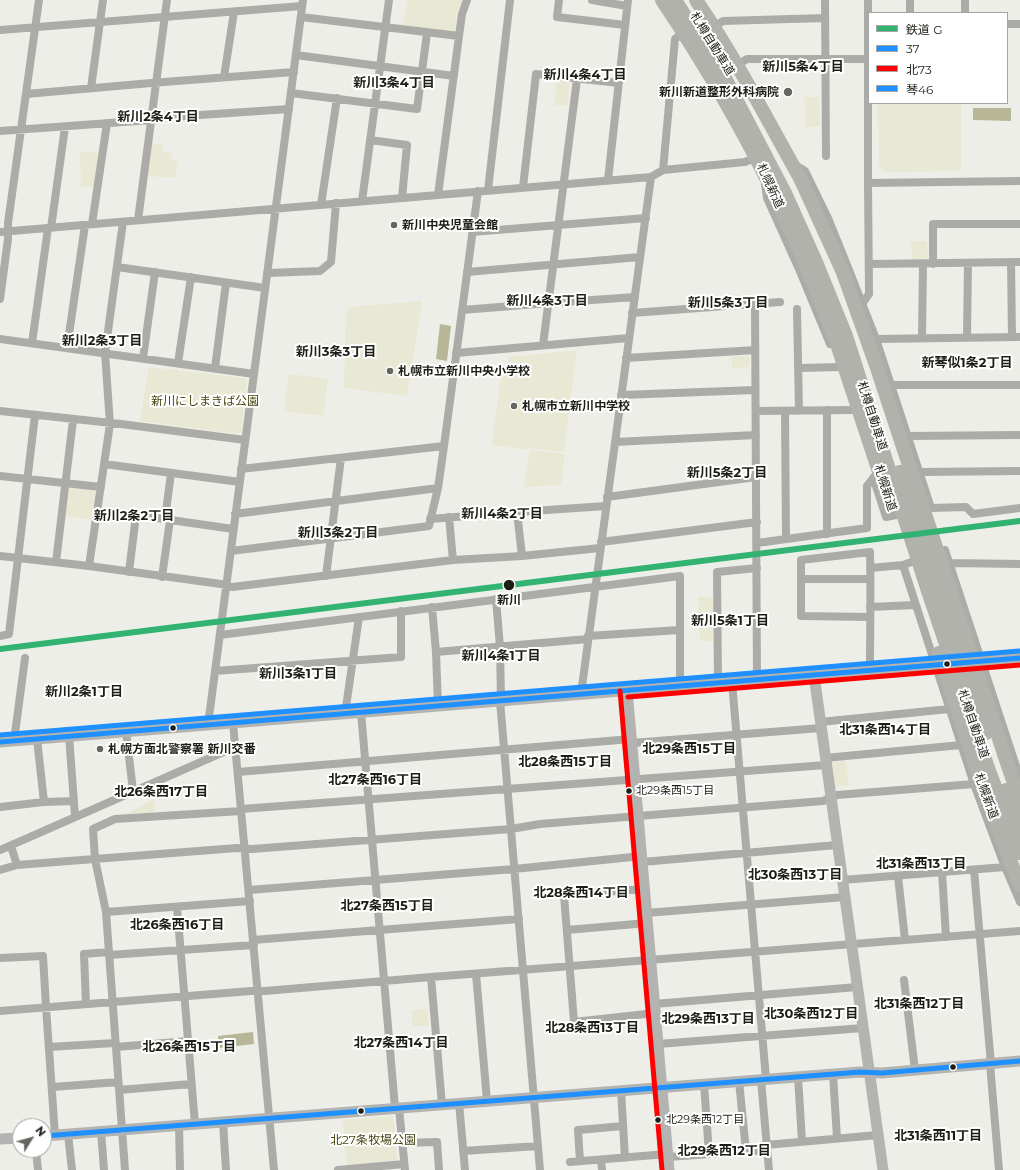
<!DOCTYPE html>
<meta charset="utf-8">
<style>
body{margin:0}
#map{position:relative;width:1020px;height:1170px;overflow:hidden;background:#eeeee8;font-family:Montserrat,"Noto Sans JP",sans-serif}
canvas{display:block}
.legend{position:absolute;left:868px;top:12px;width:140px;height:92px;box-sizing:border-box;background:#fff;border:1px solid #a5a5a3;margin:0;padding:5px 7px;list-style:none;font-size:12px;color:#1d1d18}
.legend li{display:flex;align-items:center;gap:8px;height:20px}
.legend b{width:20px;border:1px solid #a5a5a3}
.north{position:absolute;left:12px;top:1118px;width:40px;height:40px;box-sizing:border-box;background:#fff;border:1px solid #a5a5a3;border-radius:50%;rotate:53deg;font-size:11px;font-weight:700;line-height:16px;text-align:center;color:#1d1d18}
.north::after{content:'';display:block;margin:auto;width:14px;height:18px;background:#666661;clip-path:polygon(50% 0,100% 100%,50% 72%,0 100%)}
</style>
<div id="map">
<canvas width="1020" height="1170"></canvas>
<ul class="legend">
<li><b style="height:5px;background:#32b372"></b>鉄道 G</li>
<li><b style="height:5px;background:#1e90ff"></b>37</li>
<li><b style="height:5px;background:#f00"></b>北73</li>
<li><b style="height:5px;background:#1e90ff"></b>琴46</li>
</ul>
<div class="north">N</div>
</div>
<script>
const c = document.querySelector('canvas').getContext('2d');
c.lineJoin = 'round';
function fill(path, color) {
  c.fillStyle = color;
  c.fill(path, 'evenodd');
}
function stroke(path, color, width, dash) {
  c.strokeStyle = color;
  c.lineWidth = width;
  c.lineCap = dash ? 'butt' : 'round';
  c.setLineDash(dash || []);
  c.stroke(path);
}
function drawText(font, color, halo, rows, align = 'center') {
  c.font = font + ' Montserrat,"Noto Sans JP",sans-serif';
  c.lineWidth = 4;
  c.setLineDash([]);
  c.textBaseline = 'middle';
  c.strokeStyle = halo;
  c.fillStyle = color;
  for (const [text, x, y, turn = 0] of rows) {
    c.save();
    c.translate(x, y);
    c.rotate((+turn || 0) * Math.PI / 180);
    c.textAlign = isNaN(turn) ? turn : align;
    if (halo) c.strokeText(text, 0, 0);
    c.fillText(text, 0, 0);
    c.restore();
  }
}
fill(new Path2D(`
 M408 0H461L462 2 457 13 455 31 454 32 403 25Z
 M557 80 568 82 570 84 567 106 554 105Z
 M804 97H819L820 126 806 127Z
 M878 103H961V171L885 172 879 166Z
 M152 143 163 145 162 152 172 153 171 160 178 161 175 178 148 176Z
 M80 152H98L95 187H81Z
 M911 241H927L928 257 925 259H912Z
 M422 301 407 396 344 388 346 312 349 307Z
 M577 350 564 452 528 448 527 450 492 445 502 369 508 370 509 357Z
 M749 355 750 367 732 368 731 357Z
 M149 367 245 378 247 380 241 432 239 434 140 421Z
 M289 374 328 379 323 416 284 411Z
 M530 450 565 454 561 485 524 487Z
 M71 487 93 489 95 493 91 519 65 516 68 490Z
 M698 597 713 598V642L700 641Z
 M846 761 849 786 835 787 831 762Z
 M154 799 155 812 126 814Z
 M427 1009 429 1026H413L411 1010Z
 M393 1116 397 1160 347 1166 343 1120Z`), '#e8e8d4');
fill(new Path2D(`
 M973 108H1011V121L973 120Z
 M440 324 451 326 447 361 436 359Z
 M253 1032 254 1044 219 1048 218 1036Z`), '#b7b798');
stroke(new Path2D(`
 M559 0 557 17 625 25
 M592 0 627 6
 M825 0 826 156
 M868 0V183L1020 181
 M910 13V0
 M965 13V0
 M301 17 459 36
 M1007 24H1020
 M714 27 723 21 825 18
 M0 30 302 6
 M296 55 454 76
 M737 65 747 59H868
 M224 77 234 12
 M91 88 103 0
 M291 93 417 109 427 33
 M26 94 151 83 294 72
 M0 131 151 120 156 118 289 109
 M370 140 407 145 402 198
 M795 165 805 171 828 218 849 270 876 339 931 508
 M663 170 675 39 684 32
 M651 177 663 170 745 162 756 157
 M608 180 628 0
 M765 184 767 198 799 269 830 344
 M523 187 536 74 619 83
 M488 190 510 0
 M438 195 459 36 462 14 467 0
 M362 201 389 0
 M321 205 337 98
 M138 220 167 0
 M92 224 107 123
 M51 228 65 127
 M0 232 651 177 581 694
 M472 232 646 218
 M1011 262 1012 336
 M869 264 1020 262
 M933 264V224H1020
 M117 267 265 288
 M467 272 640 257
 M267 273 320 271 331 262 336 203
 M0 299 8 239V223L39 0
 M862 304 869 294 868 183
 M755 305 757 680
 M797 309 799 411
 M462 310 549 303 635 297
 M632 313 780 302
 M967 337 968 263
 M922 338 923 264
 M0 339 254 374
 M876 339 1020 337
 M32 343 48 228
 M543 345 577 79
 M67 348 85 225
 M456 353 629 338
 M143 358 155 272
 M626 358 755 350
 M178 363 191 277
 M215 368 226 283
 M799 368 840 367
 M890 385H1020
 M621 395 755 390
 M827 410V534
 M0 411 121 424 245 440
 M756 411 854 410
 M785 411 786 538
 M908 436 1020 435
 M615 442 756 435
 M104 464 240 482
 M241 469 444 446 478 191
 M920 472 1020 471
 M0 476 101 487
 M876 486 886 517 906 513
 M607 497 756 477
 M921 510 931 508 966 507 973 514 1020 508
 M517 512 522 556
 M235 514 438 488
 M449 517 453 560
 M165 519 171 473
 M430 519 517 512 606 506
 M601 542 757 522
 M757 543 867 528V486L874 477
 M231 551 429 526 438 488 444 446
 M935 554 945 550 1020 778
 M0 556 89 566 221 584 232 587 453 560 522 556 600 548
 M56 562 73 420
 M950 563 1020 564
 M903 565 974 784 1005 867 1020 902
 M89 566 110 424 105 353 123 222
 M870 568 903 565 920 559
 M129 572 136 515 233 529
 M326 576 341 458
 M162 577 170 520
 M801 579H870
 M496 599 500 647 501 701
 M432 607 436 652 438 706
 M870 607 915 605
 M870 617 801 616V560L870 552C871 592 870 631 870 670
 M220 635 680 576V686
 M0 636 9 634 35 415
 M588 636 679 630
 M436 652 588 639
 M215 671 401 657V611
 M732 682 766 1079
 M718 683 717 572 757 568
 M500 701 540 1170
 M361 712 395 1108
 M345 714 359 617
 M820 722 949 709
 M233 723 274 1170
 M208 725 303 0
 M126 731 133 791
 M69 736 75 816
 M37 739 44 802
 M14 741 25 658
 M632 743 821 728
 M825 758 961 745
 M238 772 631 739
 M0 807 44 802 74 801
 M241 809 826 765
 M11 846 17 865
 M0 850 235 747
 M642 862 837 845
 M0 870 17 865 237 848 252 849 511 829 540 824 823 801 837 795 974 784
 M974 870 991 1064
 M942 872 946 937
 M898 876 905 940
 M842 880 1005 867
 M644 889 564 895 574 1022 655 1013
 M249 890 514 869 642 856
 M177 907 195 1124
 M106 912 250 901
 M646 913 845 897
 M567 930 647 923
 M253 940 519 919
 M109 955 254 945
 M0 958 43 956 46 1007 55 1135
 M476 974 487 1101
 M431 977 442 1105
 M904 980 915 1070
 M86 1004 84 954 109 952
 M654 1004 857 987
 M0 1011 251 991H265L431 977 1020 931
 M658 1044 863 1028
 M49 1047 115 1043
 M116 1047 188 1041
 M990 1064 999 1170
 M833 1074 837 1138
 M798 1077 802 1141
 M761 1080 769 1170
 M739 1081 746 1151
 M704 1084 709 1154
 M53 1087 118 1082
 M119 1090 191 1084
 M621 1090 625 1158
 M459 1103 465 1170
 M399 1108 405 1170
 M223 1122 226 1170
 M179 1125 180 1170
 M101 1131 104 1170
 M68 1134 72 1170
 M402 1143 437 1142 439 1170
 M766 1145 878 1135
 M36 1150 38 1170
 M463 1151 538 1146
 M668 1157 767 1150
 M601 1160 602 1170
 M580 1161 578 1130 623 1126
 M570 1162 667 1154
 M125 1170 106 912 95 859 93 829 115 819 241 811
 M338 1170 404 1164`), '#ababa8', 8);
stroke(new Path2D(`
 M967 662 1020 658
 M814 675 883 1170
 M627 690 669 1170
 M0 742 950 664
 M44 1136 860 1072 882 1073 1020 1061
 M0 1139 20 1138`), '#b3b3b1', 11);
stroke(new Path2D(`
 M662 0C704 63 742 127 775 196
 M696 0C735 57 767 119 801 180`), '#b2b2ad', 14);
stroke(new Path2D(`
 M675 0 726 80 786 195 816 262 846 336 928 591 988 768 1020 853
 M801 180 842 270 877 368 1008 766 1020 800
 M775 196 812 279 835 338 886 493
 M900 472 986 733
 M939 653C964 731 989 809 1020 885
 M1006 790 1020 827`), '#b2b2ad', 14);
stroke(new Path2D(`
 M0 742 1020 658
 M44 1136 860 1072 882 1073 1020 1061`), '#1e90ff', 5);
stroke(new Path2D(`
 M620 691 662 1170
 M628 697 1020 665`), '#f00', 5);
stroke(new Path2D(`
 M0 735 1019 651`), '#1e90ff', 5);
stroke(new Path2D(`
 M0 649 1020 521`), '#32b372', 6);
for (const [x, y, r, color] of [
 [788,92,5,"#666661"],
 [394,225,4,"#666661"],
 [390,371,4,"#666661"],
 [514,406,4,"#666661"],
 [509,585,6,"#1d1d18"],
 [947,664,3.5,"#1d1d18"],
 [173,728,3.5,"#1d1d18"],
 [100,749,4,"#666661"],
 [629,791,3.5,"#1d1d18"],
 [953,1067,3.5,"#1d1d18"],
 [361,1111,3.5,"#1d1d18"],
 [658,1120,3.5,"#1d1d18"]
]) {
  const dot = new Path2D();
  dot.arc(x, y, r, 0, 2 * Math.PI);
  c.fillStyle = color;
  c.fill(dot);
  stroke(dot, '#fff', 1.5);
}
drawText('11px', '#1d1d18', '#fff', [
 ["北29条西15丁目",636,791],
 ["北29条西12丁目",666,1120]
], 'left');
drawText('12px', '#1d1d18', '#fff', [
 ["札樽自動車道",712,44,58],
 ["札幌新道",770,186,65],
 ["札樽自動車道",872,416,72],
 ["札幌新道",885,488,72],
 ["札樽自動車道",973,724,71],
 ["札幌新道",986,796,70]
]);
drawText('bold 12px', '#1d1d18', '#fff', [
 ["新川新道整形外科病院",779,92,"right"],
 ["新川中央児童会館",402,225],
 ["札幌市立新川中央小学校",398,371],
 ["札幌市立新川中学校",522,406],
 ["札幌方面北警察署 新川交番",108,749]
], 'left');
drawText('12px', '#474611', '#fff', [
 ["新川にしまきば公園",205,401],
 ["北27条牧場公園",373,1140]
]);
drawText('bold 12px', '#1d1d18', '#fff', [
 ["新川",509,600]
]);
drawText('bold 13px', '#1d1d18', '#fff', [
 ["新川5条4丁目",803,67],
 ["新川4条4丁目",585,75],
 ["新川3条4丁目",394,83],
 ["新川2条4丁目",158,117],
 ["新川4条3丁目",547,301],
 ["新川5条3丁目",728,303],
 ["新川2条3丁目",102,341],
 ["新川3条3丁目",336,352],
 ["新琴似1条2丁目",967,363],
 ["新川5条2丁目",727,473],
 ["新川4条2丁目",502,514],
 ["新川2条2丁目",134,516],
 ["新川3条2丁目",338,533],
 ["新川5条1丁目",730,621],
 ["新川4条1丁目",501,656],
 ["新川3条1丁目",298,674],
 ["新川2条1丁目",84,692],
 ["北31条西14丁目",885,730],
 ["北29条西15丁目",689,749],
 ["北28条西15丁目",565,762],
 ["北27条西16丁目",375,780],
 ["北26条西17丁目",161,792],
 ["北31条西13丁目",921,864],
 ["北30条西13丁目",795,875],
 ["北28条西14丁目",581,893],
 ["北27条西15丁目",387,906],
 ["北26条西16丁目",177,925],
 ["北31条西12丁目",919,1004],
 ["北30条西12丁目",811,1014],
 ["北29条西13丁目",708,1019],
 ["北28条西13丁目",592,1028],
 ["北27条西14丁目",401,1043],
 ["北26条西15丁目",189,1047],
 ["北31条西11丁目",938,1136],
 ["北29条西12丁目",724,1151]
]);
</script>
